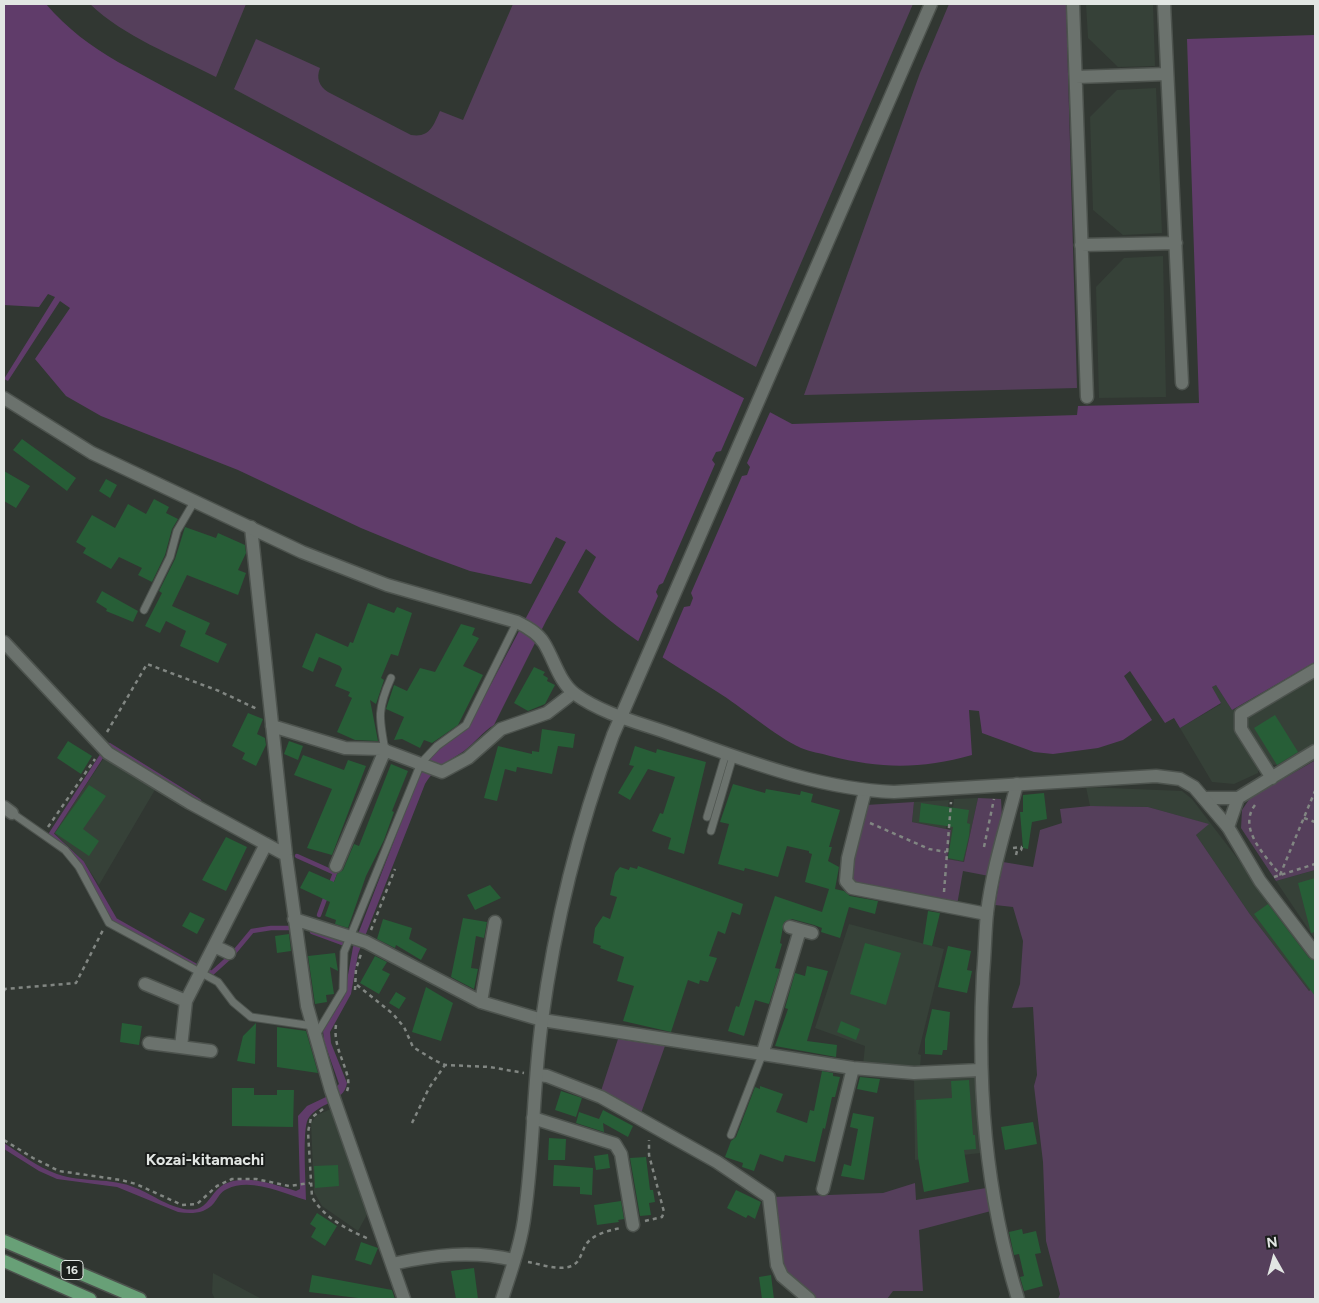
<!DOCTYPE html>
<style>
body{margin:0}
#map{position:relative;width:1319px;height:1303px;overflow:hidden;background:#313732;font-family:Figtree,sans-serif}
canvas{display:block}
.frame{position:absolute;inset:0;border:5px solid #e2e6e3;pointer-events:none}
.north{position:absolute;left:1249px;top:1233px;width:50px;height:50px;-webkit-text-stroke:4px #1b1e1c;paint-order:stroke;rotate:353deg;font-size:14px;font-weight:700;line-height:20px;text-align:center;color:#e2e6e3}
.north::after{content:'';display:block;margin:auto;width:18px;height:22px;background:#e2e6e3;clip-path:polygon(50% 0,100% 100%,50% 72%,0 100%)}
</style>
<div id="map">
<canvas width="1319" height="1303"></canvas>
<div class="frame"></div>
<div class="north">N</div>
</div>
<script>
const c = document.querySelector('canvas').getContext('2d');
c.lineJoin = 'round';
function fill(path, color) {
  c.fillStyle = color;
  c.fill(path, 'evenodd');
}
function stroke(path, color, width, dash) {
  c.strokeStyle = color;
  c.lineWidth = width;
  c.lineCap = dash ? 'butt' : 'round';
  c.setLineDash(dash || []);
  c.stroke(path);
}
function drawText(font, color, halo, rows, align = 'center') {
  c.font = font + ' Figtree,sans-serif';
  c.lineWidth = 4;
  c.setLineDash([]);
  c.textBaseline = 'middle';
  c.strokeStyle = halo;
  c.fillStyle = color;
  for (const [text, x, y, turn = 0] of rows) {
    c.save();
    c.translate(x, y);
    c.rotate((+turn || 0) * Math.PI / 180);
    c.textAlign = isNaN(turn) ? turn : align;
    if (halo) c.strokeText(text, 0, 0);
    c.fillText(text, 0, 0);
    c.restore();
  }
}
fill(new Path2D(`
 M1086 4H1153L1155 66 1118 67 1088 38Z
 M1156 88 1162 233 1123 235 1093 210 1090 117 1117 90Z
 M1163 256 1166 397 1099 398 1096 287 1124 258Z
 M1315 662V743L1278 765 1258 764V773L1234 784 1212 782 1180 728 1221 704 1212 687 1216 685 1232 710Z
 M106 755 156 788 99 885 84 862 54 833Z
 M1086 787 1182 791 1192 799 1315 960V986L1309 991 1249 913 1196 835 1208 824 1148 807 1090 806Z
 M978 798 964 862 947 859 954 799Z
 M949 800 946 829 912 822 914 802Z
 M1315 870V939L1276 881Z
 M849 924 944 949 918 1054 921 1055 920 1068 863 1065 865 1046 815 1028Z
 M975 1076 981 1153 915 1160 914 1078Z
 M333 1108 370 1209 358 1231 322 1206 314 1192 311 1123 317 1115Z
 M213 1273 256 1296 262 1299H215L212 1293Z`), '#364138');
fill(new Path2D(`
 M90 4H246L216 77C174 55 124 37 90 4Z
 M513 4H913L756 367 234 89 256 39 320 68C316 78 319 86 328 92L411 135C430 138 433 126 440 111L463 120Z
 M949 4H1066L1077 388 804 395 920 73Z
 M1314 761 1315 870 1276 881 1241 828 1242 810 1250 798Z
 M978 798 1001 799 1002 817 989 876 963 871 957 905 855 887 850 881 866 805 914 802 912 822 951 830 947 859 964 862Z
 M1090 806 1148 807 1209 824 1196 835 1249 913 1309 991 1315 986V1299H1058L1060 1294 1046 1241 1043 1162 1034 1086 1037 1075 1033 1007 1012 1008 1020 984 1023 941 1013 907 995 905 1003 862 1033 867 1040 830 1062 823 1060 809Z
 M618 1039 665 1046 640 1116 601 1091Z
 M915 1183 916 1200 986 1188 991 1211 919 1230 923 1291H893L887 1299H814L787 1273 782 1263 773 1197 883 1193Z`), '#553f5b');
fill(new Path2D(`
 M4 4H46C67 29 91 46 118 62L792 424 1077 415 1078 406 1199 403 1187 39 1315 35V662L1232 710 1216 685 1212 687 1221 703 1180 728 1174 718 1165 723 1130 671 1124 676 1152 720 1123 740 1098 748 1053 754 1034 752 982 733 979 711 969 710 972 755C922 769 881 769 830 756 821 753 810 752 801 748 775 736 742 707 716 691 667 660 619 633 578 592L596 557 586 549 546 621 494 725C482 732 475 743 464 751 448 762 436 766 425 784L358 954 351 994 330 1032 331 1043 347 1083C344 1103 317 1103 308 1119 302 1130 306 1184 306 1200 283 1193 250 1177 227 1189 220 1192 218 1198 214 1203 205 1214 191 1214 178 1212L117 1187 57 1179 39 1171 4 1149V1143C21 1154 37 1167 57 1174 82 1183 111 1177 136 1188 154 1195 176 1213 197 1209 207 1206 211 1195 219 1188 240 1171 274 1185 296 1191L300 1189 298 1116 307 1106 326 1097 339 1084 324 1041 323 1031 344 997 353 947 421 771 438 749 462 732 480 705 566 542 556 537 531 584 470 571 429 556 361 528 238 470 101 416 66 396 35 359 70 308 60 301 8 381 4 379 55 297 48 294 39 307 4 305Z`), '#603c6a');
fill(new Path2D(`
 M745 396 771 410 747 463 750 467 747 475 742 476 691 593 693 598 690 606 684 607 661 661 637 644 658 596 656 592 659 585 663 583 715 464 712 460 716 452 721 451Z`), '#313732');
stroke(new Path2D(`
 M109 745 199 801
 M101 757 51 834 82 863 115 920 196 966
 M297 856 335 873 330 886
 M319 915 326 896
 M312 932 342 943
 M206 971 212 973 232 955 252 931 271 928H289`), '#603c6a', 4.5);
fill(new Path2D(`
 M22 439 76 478 67 491 13 450Z
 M4 471 30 486 16 508 4 501Z
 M106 479 117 485 110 498 99 491Z
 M154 499 169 507 166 513 178 519 172 529 165 555 152 582 138 575 142 568 119 557 111 569 83 553 86 548 76 542 92 515 115 528 128 504 146 514Z
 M185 527 216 538 218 533 245 545 246 553 238 570 246 573 238 595 187 575 172 606 210 623 205 634 227 644 218 663 180 646 186 631 166 621 160 633 145 626 162 593 159 591 175 559Z
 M102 591 138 611 133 622 106 611 107 609 96 602Z
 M368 603 394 613 397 607 412 613 398 656 391 654 381 678 384 680 376 704 370 700 378 741 355 740 337 732 352 698 348 696 350 692 335 686 342 669 340 666 319 657 313 672 302 667 316 633 348 647 350 642 353 643Z
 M461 624 475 628 472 635 479 638 463 666 483 675 458 725 432 743 424 740 420 748 402 739 394 740 404 717 386 709 394 685 407 691 420 668 435 672Z
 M534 667 545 672 543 675 548 678 547 681 555 685 545 704 528 711 514 703Z
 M248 713 263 719 257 734 265 738 266 745 256 766 242 759 245 753 232 746Z
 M1275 715 1298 752 1277 765 1254 728Z
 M542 729 575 734 573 748 558 746 552 774 517 767 516 772 505 769 497 801 484 798 498 746 532 754V751L539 752Z
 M68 741 92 756 81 774 57 758Z
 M289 741 303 746 298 760 284 754Z
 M635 746 656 753 657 749 706 762 684 854 668 849 671 838 652 831 660 813 663 814 675 777 648 769 630 800 618 793 634 766 629 765Z
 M303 755 344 770 348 760 366 766 332 855 307 848 332 789 294 775Z
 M391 764 408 771 392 811 394 812 384 840 366 876 348 928 335 924 336 920 325 916 330 902 300 888 309 871 334 882 337 874 343 870 354 844 359 846Z
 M733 784 765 793 766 789 800 795 801 791 813 794 811 802 840 810 829 847H832L828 861 839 867 835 889 844 891 850 896 878 901 875 914 849 907 840 938 821 932 822 928 814 925 792 919 784 922 780 943 782 944 775 968 780 969 769 1004 755 1000 744 1036 728 1031 736 1006 739 1007 775 896 822 912 829 889 805 882 812 854 809 853V851L787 846 778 877 745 868 744 871 718 864 729 824 720 822Z
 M89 785 106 796 83 829 99 841 89 856 55 833Z
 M1044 793 1047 819 1032 822 1028 849 1023 848 1020 812H1023V795Z
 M921 803 969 810 967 823 970 824 969 836 963 861 948 858 953 827 919 822Z
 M226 837 247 847 226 891 202 880Z
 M638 866 743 904 740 915 732 912 725 934 718 931 709 956 717 958 708 982 700 980 699 984 688 980 671 1032 623 1021 634 986 617 981 624 957 600 948 601 946 593 943 595 928 603 916 610 919 617 897 610 895 615 873 620 867 629 870 630 867 637 869Z
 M1315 878V932L1311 933 1298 883Z
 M490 885 501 898 475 910 467 895Z
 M1268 904 1309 958 1315 961V996L1254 914Z
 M928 911 940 913 932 946 923 944Z
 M190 912 205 919 197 934 182 926Z
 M463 918 487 922 484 938 476 936 471 968 478 969 474 989 451 977Z
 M383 919 412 928 409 939 427 949 421 960 396 945 395 948 377 939Z
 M289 934 291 951 277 953 275 936Z
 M865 943 901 953 886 1005 850 994Z
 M948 946 971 951 967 970 972 971 967 993 938 987Z
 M335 953 338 971 330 967 334 994 326 995 327 1002 315 1004 308 956Z
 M375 956 387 962 382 970 390 974 379 994 360 983Z
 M807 966 828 971 807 1041 837 1045 836 1057 775 1046 788 1009 785 1008 795 973 805 976Z
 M426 987 453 1003 441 1041 412 1032Z
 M396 992 406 998 399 1009 389 1003Z
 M932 1009 950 1012 947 1050H943L942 1055 925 1054V1039Z
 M841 1021 860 1029 856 1040 837 1032Z
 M122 1023 142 1026 139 1045 120 1042Z
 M256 1023 255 1064 237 1061 243 1036Z
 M277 1027 306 1031 318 1073 277 1067Z
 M822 1071 833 1073V1076L840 1077 835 1097H832L825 1129 823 1128 815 1162 785 1155 783 1162 760 1154 754 1171 742 1167 743 1163 725 1157 731 1141 736 1137 755 1087 760 1089V1086L783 1094 776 1112 807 1123 810 1110 814 1111Z
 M860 1077 880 1079 877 1093 857 1089Z
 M969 1080 973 1135H975L976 1149 964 1150 969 1182 924 1192 918 1157 916 1100 952 1098 951 1081Z
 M232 1088H254V1095H277V1090H294L293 1127 232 1126Z
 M561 1091 582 1098 576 1117 555 1110Z
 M603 1110 633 1126 628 1137 603 1123 604 1132 576 1123 579 1112 599 1119Z
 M853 1113 874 1117 864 1180 841 1176 844 1164 851 1166 858 1129 850 1127Z
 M1033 1122 1037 1144 1005 1150 1001 1127Z
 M549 1138 566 1139 565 1160H548Z
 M608 1154 610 1168 596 1170 594 1156Z
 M646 1157 650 1190H653L655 1202 649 1203 651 1215 640 1216 630 1158Z
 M338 1165 339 1186 315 1188 314 1166Z
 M554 1165 593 1168 592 1195 580 1194V1187L553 1186Z
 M736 1190 761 1202 755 1219 748 1215 746 1218 727 1208Z
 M621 1201 624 1219 618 1220 619 1222 597 1225 594 1205Z
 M317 1213 337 1226 325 1246 311 1237 316 1228 310 1224Z
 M1022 1229 1023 1234 1036 1231 1041 1253 1035 1254 1043 1286 1024 1291 1020 1277 1024 1276 1019 1254 1014 1255 1009 1232Z
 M361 1242 378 1248 371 1265 355 1260Z
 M474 1268 478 1299H456L451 1271Z
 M312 1275 392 1290 395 1299H366L309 1292Z
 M771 1275 774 1299H762L759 1277Z`), '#275e37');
const service = new Path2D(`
 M144 610 170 557 177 531 194 502
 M385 750C379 718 377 709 391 678
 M12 813 65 850 79 867 109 923 218 982 233 1002 251 1017 313 1026
 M707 817 726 753
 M711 831 733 756
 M316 1035 343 990 344 952 421 763 437 746 466 725 517 622
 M731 1135 762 1055`);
const minor = new Path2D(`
 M1073 4 1087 397
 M1164 4 1182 383
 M1076 77 1167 74
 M1081 245 1176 243
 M251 527 286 855 307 1006 331 1090 404 1299
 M4 642 108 753 190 803 286 855
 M272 726 345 748 381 749 442 772 468 758 501 729 547 713 573 693
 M1315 751 1238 798 1228 827 1260 881 1315 953
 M1272 778 1241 729V714L1315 670
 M1017 784C1006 827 992 870 987 913 985 933 985 954 983 974 977 1086 985 1191 1018 1299
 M865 791 848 858 846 881 852 888 987 914
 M1205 798H1238
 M4 807 12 813
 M336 866 385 750
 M294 919 366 942 481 1002 542 1020 853 1068 914 1073 980 1070
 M790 927 812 933
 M214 946 229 953
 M145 984 186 1001
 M481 1002 495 922
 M149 1043 211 1051
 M181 1047 186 1001 266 844
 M762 1055 800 930
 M537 1075 547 1076 601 1097 717 1162 769 1197 777 1265 782 1276 809 1299
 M533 1118 615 1144 621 1154 633 1225
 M823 1189 853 1068
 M392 1264C433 1255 472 1250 514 1260`);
const tertiary = new Path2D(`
 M4 398 92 453 302 552 387 585 517 622C527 627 538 633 544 643 554 659 559 682 575 694 604 715 641 723 674 735 745 760 817 789 894 792L1156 776 1180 779 1194 787 1228 827
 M502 1299C511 1271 522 1241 525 1212 534 1148 533 1084 542 1020 555 922 579 827 613 735L931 4`);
const primary = new Path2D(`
 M4 1241 140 1299
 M4 1261 90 1299`);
stroke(service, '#4d534e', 9);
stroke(minor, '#4d534e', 15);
stroke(tertiary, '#4d534e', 15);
stroke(primary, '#4d534e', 15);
stroke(new Path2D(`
 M107 732 147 664 219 691 257 709
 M1255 805C1237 829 1266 856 1280 875
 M1304 818 1315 822
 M870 823 929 849 946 852
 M48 827 95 759
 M984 847 994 799
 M1013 848 1022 847
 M1016 855 1017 851 1021 850 1022 847
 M1280 875 1315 791
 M1274 877 1315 864
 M944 892 951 802
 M371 930 395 869
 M357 985 393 1014 404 1027 413 1047 434 1060 445 1065 490 1067 524 1073
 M355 990 356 969 361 954
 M4 991 5 989 76 983 103 930
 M336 1025C332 1051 354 1074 347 1091
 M323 1109 311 1118 308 1132 312 1197C324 1218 348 1230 369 1239
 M412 1123 429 1088 445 1065
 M4 1140 33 1158 59 1171 121 1180 136 1184 182 1205 197 1204 217 1186 232 1179H256L289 1186 310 1183
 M645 1221 662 1217 664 1212 649 1155V1140
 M528 1262C541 1264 566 1274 577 1262 582 1256 583 1247 588 1242 596 1233 609 1231 620 1228`), '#818682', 2.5, [4, 4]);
stroke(service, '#6b726d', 7);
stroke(minor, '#6b726d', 12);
stroke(tertiary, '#6b726d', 12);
stroke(primary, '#68a077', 12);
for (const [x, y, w] of [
 [72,1270,22]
]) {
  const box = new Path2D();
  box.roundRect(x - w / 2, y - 9.5, w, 19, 4);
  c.fillStyle = '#1b1e1c';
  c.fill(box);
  stroke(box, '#e2e6e3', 1);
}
drawText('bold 12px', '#e2e6e3', null, [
 ["16",72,1270]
]);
drawText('bold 16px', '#e2e6e3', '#1b1e1c', [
 ["Kozai-kitamachi",205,1160]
]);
</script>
